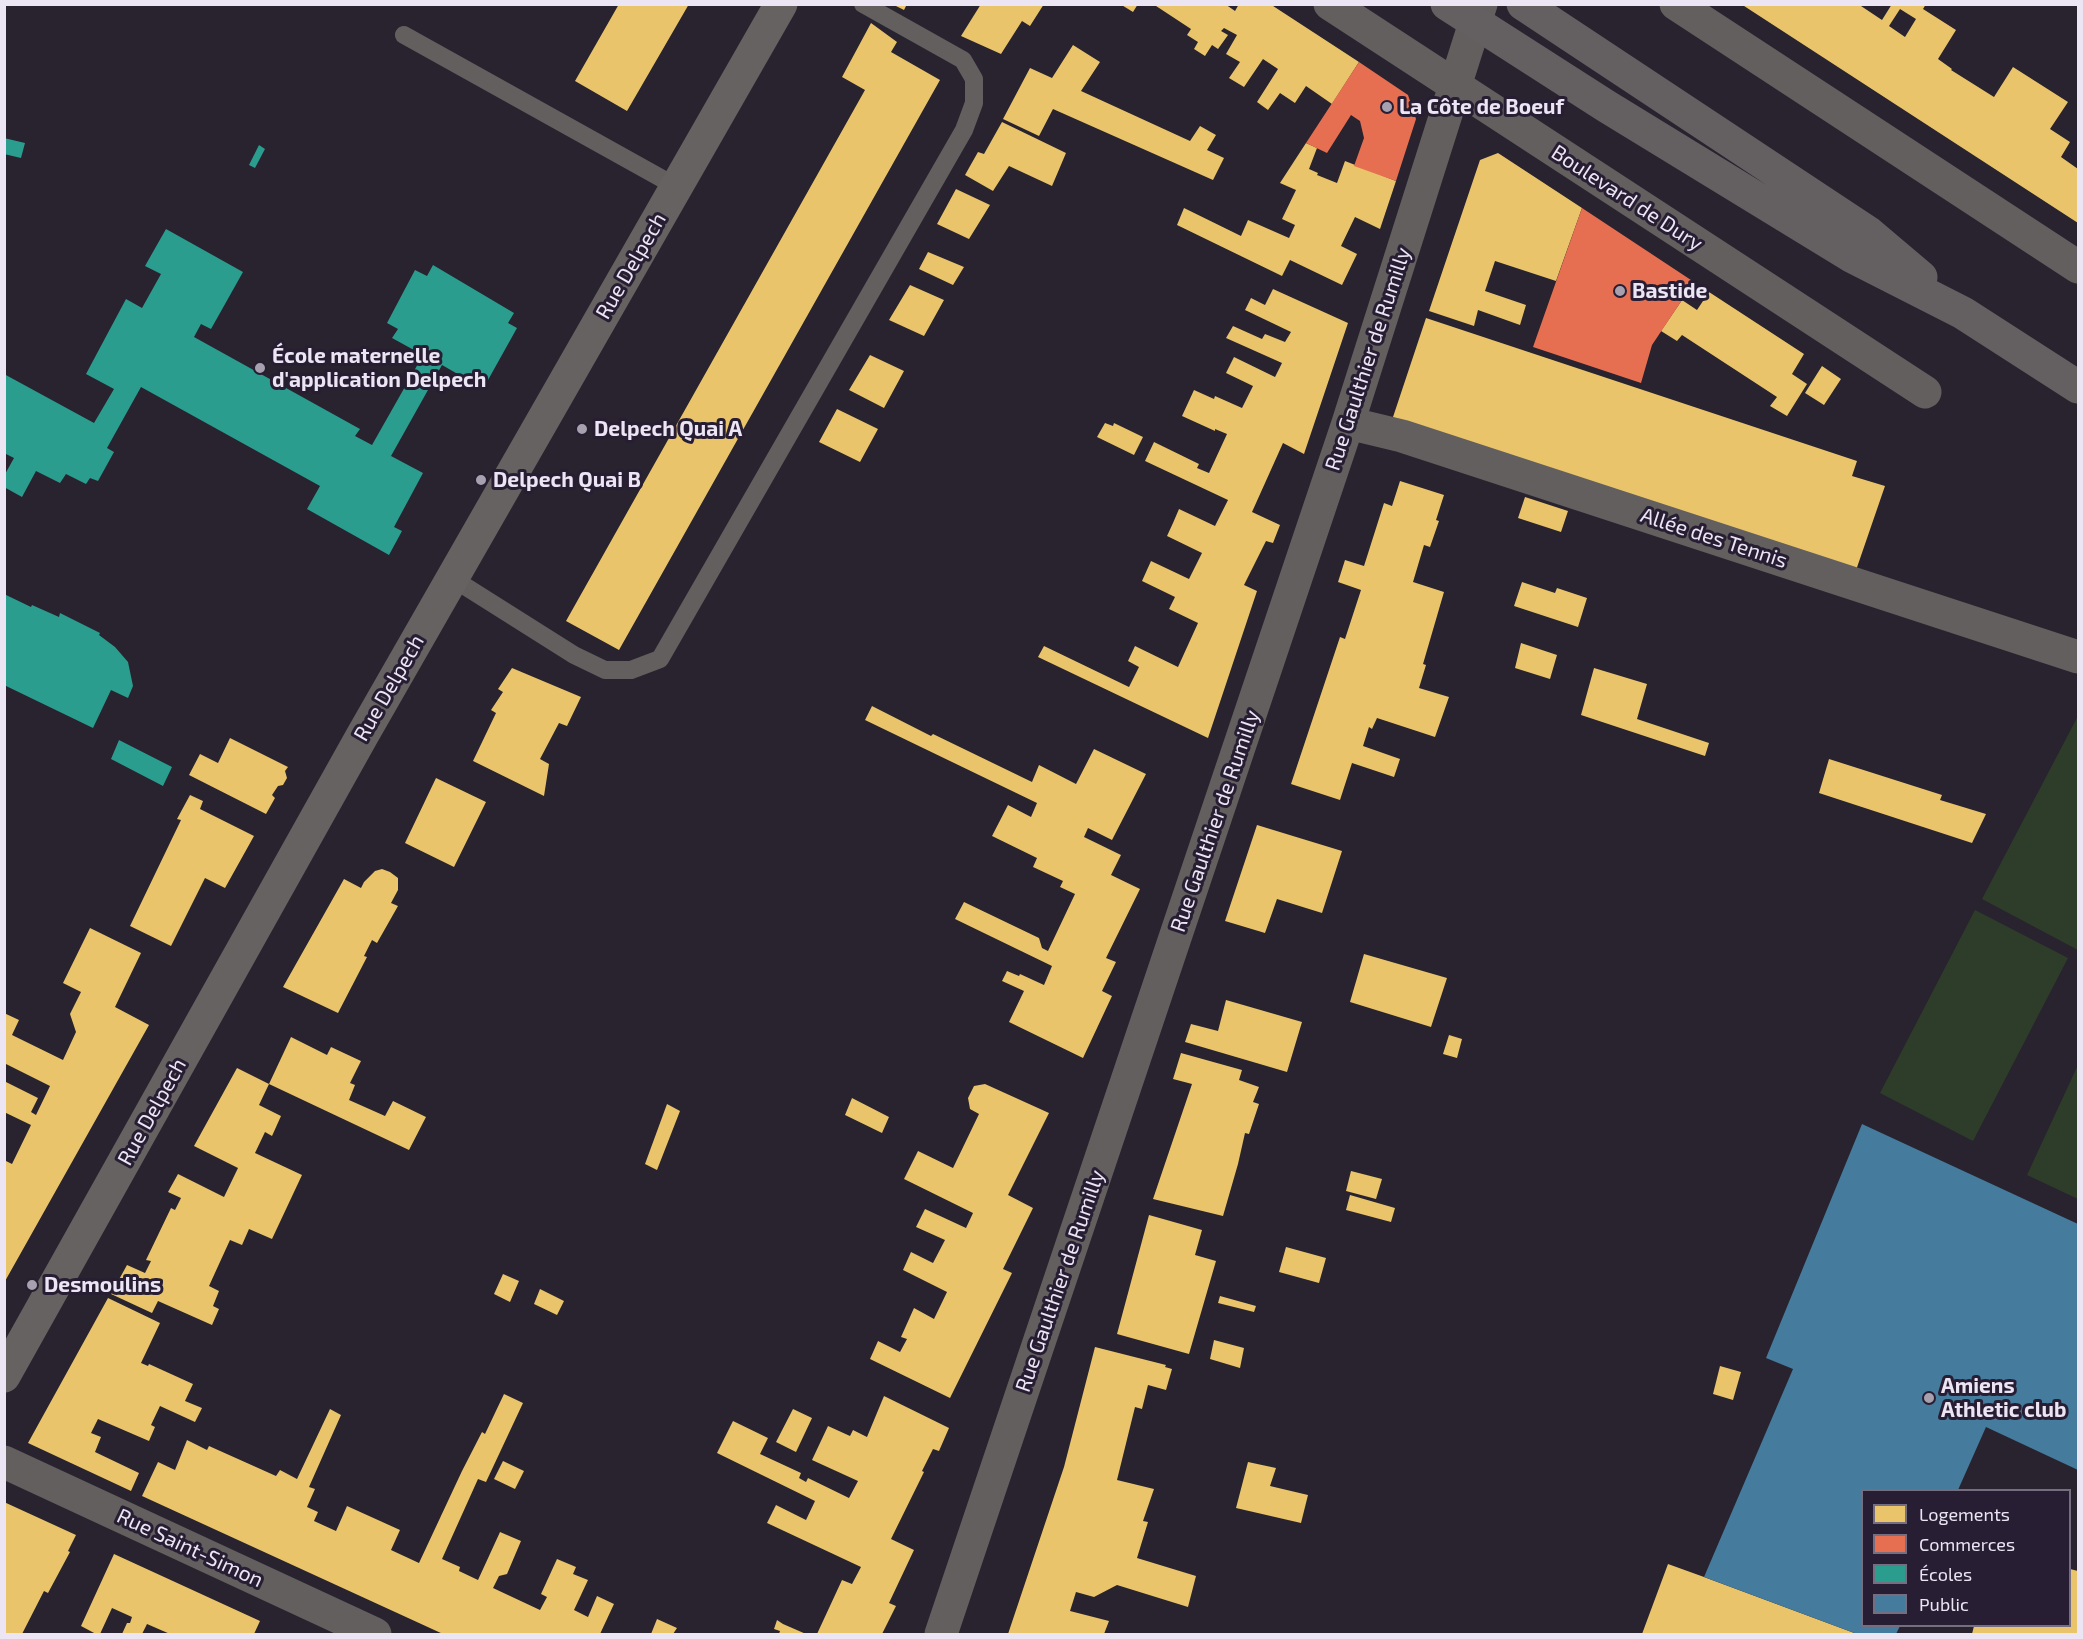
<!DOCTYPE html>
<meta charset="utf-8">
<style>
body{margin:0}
#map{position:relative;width:2083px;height:1639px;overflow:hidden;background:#28232e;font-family:"Exo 2",sans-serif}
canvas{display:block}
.frame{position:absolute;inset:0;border:6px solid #ebe5f4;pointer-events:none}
.legend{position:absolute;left:1861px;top:1489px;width:210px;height:138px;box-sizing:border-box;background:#271e33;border:2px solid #756e80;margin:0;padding:8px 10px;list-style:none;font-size:18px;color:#ebe5f4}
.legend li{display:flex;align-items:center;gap:12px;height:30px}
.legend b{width:30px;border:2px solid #756e80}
</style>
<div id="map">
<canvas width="2083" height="1639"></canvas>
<div class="frame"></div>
<ul class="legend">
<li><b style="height:16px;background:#e9c46a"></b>Logements</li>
<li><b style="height:16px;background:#e76f51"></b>Commerces</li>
<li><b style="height:16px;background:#2a9d8f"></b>Écoles</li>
<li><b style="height:16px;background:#457b9d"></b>Public</li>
</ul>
</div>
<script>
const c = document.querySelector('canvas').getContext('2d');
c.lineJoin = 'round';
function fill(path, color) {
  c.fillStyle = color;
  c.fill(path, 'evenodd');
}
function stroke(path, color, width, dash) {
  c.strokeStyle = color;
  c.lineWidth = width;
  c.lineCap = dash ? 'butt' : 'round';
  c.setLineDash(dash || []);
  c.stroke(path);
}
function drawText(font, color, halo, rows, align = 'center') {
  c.font = font + ' "Exo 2",sans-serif';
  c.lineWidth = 6;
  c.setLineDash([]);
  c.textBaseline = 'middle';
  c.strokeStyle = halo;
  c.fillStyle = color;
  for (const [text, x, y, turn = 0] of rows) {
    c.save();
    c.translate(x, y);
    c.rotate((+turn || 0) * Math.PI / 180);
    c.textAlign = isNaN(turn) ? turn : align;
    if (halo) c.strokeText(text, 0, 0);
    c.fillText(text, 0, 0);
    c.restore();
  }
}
fill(new Path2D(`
 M2078 716V950L1982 899Z
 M1975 910 2068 958 1973 1141 1880 1093Z
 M2078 1065V1199L2027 1175Z`), '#2e3d2a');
fill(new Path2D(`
 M619 4H689L627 111 575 81Z
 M892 4H907L904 10Z
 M981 4H1044L1030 26 1022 21 1001 54 961 36Z
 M1120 4H1138L1133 12Z
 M1153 4H1225L1235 11 1239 4H1270L1359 62 1332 104 1306 86 1295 103 1280 93 1268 110 1257 102 1278 69 1263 59 1244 87 1229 78 1240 62 1226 54 1237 35 1224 28 1221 31 1228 35 1218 49 1212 45 1205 56 1194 49 1198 42 1187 35 1191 29Z
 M1741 4H1858L1882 20 1892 4H1926L1923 9 1956 30 1938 59 1952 69 1951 70 1994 97 2013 67 2068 102 2050 129 2070 142 2061 157 2078 169V223ZM1900 9 1916 19 1905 37 1889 26Z
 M871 23 897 42 891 52 940 80 619 650 566 621 865 90 842 77Z
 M1073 45 1100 62 1081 91 1190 141 1200 126 1216 135 1207 150 1224 158 1213 180 1053 109 1039 136 1003 119 1030 68 1052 78Z
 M1002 122 1066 153 1052 186 1009 166 993 191 965 175 978 152 984 154Z
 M1306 143 1317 148 1309 169 1318 173 1317 175 1337 183 1345 161 1396 181 1380 229 1355 217 1341 246 1357 254 1342 285 1290 260 1282 276 1177 225 1184 208 1241 236 1248 220 1289 238 1295 225 1282 219 1296 190 1280 183Z
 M1498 153 1582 208 1556 281 1495 261 1485 291 1526 305 1520 325 1478 310 1474 326 1429 311 1480 160Z
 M956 189 990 205 969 239 937 224Z
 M928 252 964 267 953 285 919 269Z
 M910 285 944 300 924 336 889 320Z
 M1273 289 1348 323 1304 454 1283 443 1252 512 1280 525 1273 543 1266 541 1244 585 1257 591 1208 738 1038 657 1044 646 1129 687 1139 667 1128 661 1135 646 1178 667 1198 623 1169 609 1175 597 1142 581 1151 561 1189 579 1202 553 1167 536 1173 523 1179 509 1215 526 1228 500 1145 461 1154 442 1199 464 1197 468 1209 473 1227 434 1215 429V431L1182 416 1194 390 1214 399 1215 396 1242 408 1253 386 1226 373 1234 357 1275 377 1282 363 1226 338 1233 326 1262 339 1265 334 1285 342 1291 332 1245 310 1251 298 1265 305Z
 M1709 292 1804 354 1792 374 1807 384 1787 416 1770 406 1777 397 1682 335 1677 341 1661 331 1682 300 1697 310Z
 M1426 318 1857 461 1852 476 1885 486 1853 579 1389 429Z
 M870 355 904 371 884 408 849 390Z
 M1822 366 1841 379 1824 405 1805 393Z
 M837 409 878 429 860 462 819 442Z
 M1105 423 1113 426 1114 423 1143 437 1134 455 1097 437Z
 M1400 481 1444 495 1436 520 1439 521 1430 547 1424 545 1413 582 1444 592 1423 664 1426 665 1419 688 1449 697 1435 737 1377 718 1372 729 1369 727 1363 746 1400 759 1394 777 1352 763 1340 800 1291 784 1340 637 1345 639 1361 590 1338 582 1345 560 1364 566 1384 503 1392 506Z
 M1525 497 1568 511 1561 532 1518 518Z
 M1522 582 1555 593 1557 588 1587 598 1578 627 1514 606Z
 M1521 643 1557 655 1550 679 1515 668Z
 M512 668 581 697 567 726 559 723 540 759 549 764 544 796 473 761 496 713 491 710 503 692 498 689Z
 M1594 668 1647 684 1637 719 1709 743 1705 756 1581 715Z
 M872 706 931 736 933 734 1032 782 1039 765 1076 784 1094 749 1146 774 1112 840 1088 828 1084 837 1121 855 1111 875 1140 889 1106 958 1116 962 1102 991 1112 996 1083 1058 1009 1022 1024 991 1002 981 1007 971 1019 976 1020 974 1044 985 1052 966 955 919 964 902 1039 938 1042 948 1048 951 1075 894 1060 887 1063 881 1033 867 1037 858 992 836 1008 805 1031 817 1037 803 865 720Z
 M230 738 288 767 285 771 287 778 283 785 278 786 272 795 275 798 266 814 189 775 200 754 218 763Z
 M1829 759 1942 795 1940 800 1986 814 1972 843 1819 793Z
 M436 778 486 802 454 867 405 843Z
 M190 795 203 801 200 809 254 836 225 888 205 878 171 946 130 926 181 820 177 819Z
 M1257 825 1342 851 1322 913 1277 899 1265 933 1225 921Z
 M382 869 390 872 398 878V890L391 903 398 906 377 943 372 940 364 956 367 957 338 1013 283 987 344 879 361 888 364 882 375 871Z
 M90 928 141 953 115 1007 149 1025 4 1283V1160L12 1164 31 1125 4 1112V1081L38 1098 31 1112 36 1115 50 1086 4 1063V1013L19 1020 12 1035 63 1060 76 1032 70 1014 81 992 63 983Z
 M1364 954 1447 978 1431 1027 1350 1002Z
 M1226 1000 1302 1022 1287 1072 1185 1042 1191 1024 1218 1031Z
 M1449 1035 1462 1039 1457 1058 1443 1054Z
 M291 1037 327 1055 331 1047 361 1061 350 1083 355 1085 349 1100 385 1116 393 1101 426 1117 409 1150 269 1084Z
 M1181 1053 1242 1070 1239 1080 1259 1087 1253 1102 1259 1104 1249 1134 1245 1133 1238 1164 1223 1216 1153 1199 1192 1084 1173 1079Z
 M237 1068 269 1084 259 1105 281 1116 272 1136 265 1132 255 1153 302 1175 272 1239 249 1229 242 1245 230 1240 209 1286 219 1291 213 1306 219 1309 212 1325 158 1301 152 1313 111 1294 127 1265 145 1273 151 1261 146 1260 171 1208 175 1210 181 1198 168 1192 178 1174 224 1197 238 1168 194 1146Z
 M985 1084 1049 1113 1008 1195 1033 1208 1003 1269 1012 1273 950 1398 870 1359 878 1341 900 1352 907 1339 901 1337 914 1308 934 1319 947 1292 903 1270 911 1252 933 1263 945 1240 916 1227 925 1209 966 1228 973 1213 904 1179 918 1151 953 1168 979 1114 970 1109 968 1098 974 1086Z
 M852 1098 889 1117 882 1133 845 1115Z
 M667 1104 680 1111 657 1170 645 1164Z
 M1351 1171 1382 1179 1376 1199 1346 1191Z
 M1350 1195 1395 1208 1391 1222 1346 1210Z
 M1149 1215 1202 1230 1195 1255 1216 1261 1189 1354 1117 1334Z
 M1286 1247 1326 1258 1319 1283 1279 1272Z
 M503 1274 519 1281 510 1302 494 1294Z
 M540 1289 564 1301 557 1315 534 1304Z
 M1220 1296 1256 1306 1254 1312 1218 1303Z
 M108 1298 160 1323 141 1363 148 1366 149 1364 193 1384 185 1401 202 1408 195 1422 160 1406 151 1425 155 1427 149 1441 98 1419 91 1433 101 1437 95 1452 139 1473 131 1491 28 1443Z
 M1214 1340 1244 1348 1240 1368 1210 1359Z
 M1095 1347 1166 1365 1165 1367 1172 1369 1166 1390 1148 1385 1142 1409 1135 1407 1117 1480 1154 1489 1143 1521 1148 1522 1137 1558 1196 1576 1188 1607 1117 1585 1094 1597 1076 1592 1070 1611 1109 1621 1104 1634H1008L1064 1467Z
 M1720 1366 1741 1372 1733 1400 1713 1394Z
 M504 1394 523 1403 486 1482 478 1479 442 1559 460 1567 459 1571 478 1580 500 1532 521 1541 507 1574 499 1576 493 1588 540 1610 547 1597 541 1594 557 1559 576 1567 573 1574 588 1580 574 1610 588 1617 597 1596 614 1604 600 1634H443L142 1496 158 1462 175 1470 187 1440 207 1450 209 1446 276 1476 280 1470 297 1479 330 1409 341 1415 309 1487 315 1489 307 1507 318 1512 314 1521 336 1531 347 1506 400 1530 391 1550 419 1563 462 1471 482 1432 485 1434Z
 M884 1396 949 1428 939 1451 933 1449 922 1471 924 1472 891 1539 914 1550 889 1603 896 1606 882 1634H817L842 1580 852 1584 861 1567 767 1523 776 1505 806 1520 815 1501 717 1453 733 1421 768 1438 760 1454 801 1473 799 1478 806 1482 808 1478 849 1498 858 1481 812 1460 828 1426 850 1436 853 1430 867 1437Z
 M793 1409 812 1418 796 1452 776 1442Z
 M503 1461 524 1471 515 1489 494 1479Z
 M1248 1462 1276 1468 1270 1486 1308 1495 1301 1523 1236 1508Z
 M4 1502 76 1535 68 1551 70 1552 48 1593 44 1591 22 1634H4Z
 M114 1554 260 1621 254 1634H170L147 1624 142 1634H122L127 1623H130L132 1617 112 1608 100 1634H96L81 1626Z
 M1668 1564 1704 1577 1857 1634H1642Z
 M2070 1569 2078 1571V1634H1972L1974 1626H2070Z
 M657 1619 677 1628 673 1634H651Z
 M777 1620 783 1624 806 1634H779L780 1631 774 1629Z`), '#e9c46a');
fill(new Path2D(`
 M1359 62 1408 95 1416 119 1396 181 1354 166 1364 138 1360 121 1351 115 1327 153 1306 143Z
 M1582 208 1694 282 1652 345 1641 383 1533 347Z`), '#e76f51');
fill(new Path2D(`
 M4 138 25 143 21 158 4 154Z
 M259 145 265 149 255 168 249 165Z
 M166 229 243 272 211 329 201 324 194 337 360 429 355 436 372 445 423 355 392 338 398 329 387 323 415 270 427 276 433 265 514 313 508 323 517 328 488 380 480 376 475 384 442 365 391 456 423 473 394 527 402 531 389 555 307 509 320 486 141 387 107 448 114 452 98 481 90 478 86 484 66 474 60 483 36 471 22 497 4 487V476L14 458 4 453V374L94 423 114 389 86 374 126 299 142 308 161 274 145 266Z
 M4 594 31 607 32 605 59 617 60 613 100 633 99 635 115 647 128 662 133 686 128 698 111 690 93 728 4 685Z
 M119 740 172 767 163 786 111 759Z`), '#2a9d8f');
fill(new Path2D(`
 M1862 1124 2078 1224V1470L1986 1427 1958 1490H1862V1626H1900L1896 1634H1857L1704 1577 1793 1369 1766 1358Z`), '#457b9d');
stroke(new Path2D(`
 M404 35 677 187
 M452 578 574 655 605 670H631L660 659 964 130 974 103V79L963 60 863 4`), '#625f5e', 18);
stroke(new Path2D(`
 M1330 4 1925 392
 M1676 4 2078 267
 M1348 423 1402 436 2078 657
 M4 1462 375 1634
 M941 1634 1348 423 1481 4`), '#625f5e', 33);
stroke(new Path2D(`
 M4 1376 362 736 781 4`), '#656261', 33);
stroke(new Path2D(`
 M1447 4 1606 106 1851 256 1963 313 2078 387
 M1523 4 1869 233 1921 277`), '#645f61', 33);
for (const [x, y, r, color] of [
 [1387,107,6,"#a7a1af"],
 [1620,291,6,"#a7a1af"],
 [260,368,6,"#a7a1af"],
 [582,429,6,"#a7a1af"],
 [481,480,6,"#a7a1af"],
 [32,1285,6,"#a7a1af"],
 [1929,1398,6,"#a7a1af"]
]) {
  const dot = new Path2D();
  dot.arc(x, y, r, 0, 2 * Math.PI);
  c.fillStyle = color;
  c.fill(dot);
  stroke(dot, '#271e33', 2);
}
drawText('bold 21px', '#ebe5f4', '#271e33', [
 ["La Côte de Boeuf",1399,107],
 ["Bastide",1632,291],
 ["École maternelle",272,356],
 ["d'application Delpech",272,380],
 ["Delpech Quai A",594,429],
 ["Delpech Quai B",493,480],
 ["Desmoulins",44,1285],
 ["Amiens",1941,1386],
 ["Athletic club",1941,1410]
], 'left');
drawText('21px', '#ebe5f4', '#271e33', [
 ["Boulevard de Dury",1627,198,33],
 ["Rue Delpech",631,266,-60],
 ["Rue Gaulthier de Rumilly",1368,359,-72],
 ["Allée des Tennis",1714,538,18],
 ["Rue Delpech",389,688,-60],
 ["Rue Gaulthier de Rumilly",1215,821,-71],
 ["Rue Delpech",152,1112,-61],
 ["Rue Gaulthier de Rumilly",1060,1281,-71],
 ["Rue Saint-Simon",190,1548,25]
]);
</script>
